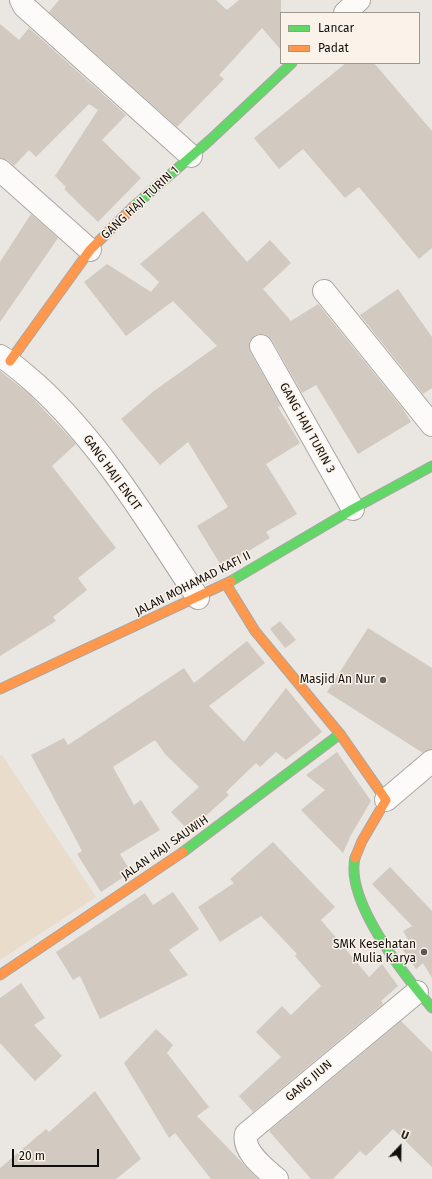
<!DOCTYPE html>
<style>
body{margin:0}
#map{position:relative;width:432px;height:1179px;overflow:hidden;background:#eae6e1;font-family:"Fira Sans",sans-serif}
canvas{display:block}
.legend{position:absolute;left:280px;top:12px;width:140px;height:52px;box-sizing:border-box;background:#fbf3ea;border:1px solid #9d9791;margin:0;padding:5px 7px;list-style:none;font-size:12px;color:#110e0b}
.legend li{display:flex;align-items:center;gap:8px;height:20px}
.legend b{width:20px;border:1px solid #9d9791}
.north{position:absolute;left:380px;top:1127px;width:40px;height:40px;-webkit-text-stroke:3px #fbf3ea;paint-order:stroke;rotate:22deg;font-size:11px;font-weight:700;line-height:16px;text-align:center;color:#110e0b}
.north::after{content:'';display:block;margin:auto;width:14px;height:18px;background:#110e0b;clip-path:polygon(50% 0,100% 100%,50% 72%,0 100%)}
.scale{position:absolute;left:12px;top:1149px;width:87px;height:18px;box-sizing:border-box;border:2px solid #110e0b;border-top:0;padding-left:5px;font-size:12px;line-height:14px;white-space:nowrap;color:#110e0b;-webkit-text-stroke:3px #fbf3ea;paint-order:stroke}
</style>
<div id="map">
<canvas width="432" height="1179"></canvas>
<ul class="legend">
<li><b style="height:5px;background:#63d668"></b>Lancar</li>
<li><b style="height:5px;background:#ff974d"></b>Padat</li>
</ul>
<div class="north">U</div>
<div class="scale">20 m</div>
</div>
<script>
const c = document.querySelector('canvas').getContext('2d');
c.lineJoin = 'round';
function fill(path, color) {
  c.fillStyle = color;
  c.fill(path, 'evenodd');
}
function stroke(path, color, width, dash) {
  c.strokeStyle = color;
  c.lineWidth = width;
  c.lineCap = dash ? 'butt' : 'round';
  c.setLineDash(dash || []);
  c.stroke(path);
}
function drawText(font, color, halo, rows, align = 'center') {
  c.font = font + ' "Fira Sans",sans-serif';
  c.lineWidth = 3;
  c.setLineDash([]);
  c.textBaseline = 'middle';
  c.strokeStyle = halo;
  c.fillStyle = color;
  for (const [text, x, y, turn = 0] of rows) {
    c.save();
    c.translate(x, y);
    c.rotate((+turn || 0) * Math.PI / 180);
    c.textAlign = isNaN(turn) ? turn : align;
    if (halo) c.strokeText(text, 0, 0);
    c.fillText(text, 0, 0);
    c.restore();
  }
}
fill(new Path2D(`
 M2 755 96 897 0 960V756Z`), '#e9dccb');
fill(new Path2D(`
 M59 0H216L227 10 239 0H281V50L262 28 219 75 224 79 177 127 49 12Z
 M0 24 19 40 29 28 126 115 102 140 141 178 98 222 64 189 66 187 55 176 98 110 89 104 36 157 29 150 14 166 8 160 0 158Z
 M346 63H374L432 131V248L419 259 359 187 345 198 303 149 279 169 254 138Z
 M203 211 247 262 270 240 291 263 263 289 291 321 318 304 403 409 411 422 358 454 316 385 302 393 272 340 267 335 262 334 255 335 250 340 249 345 250 352 281 406 278 407 300 443 266 464 297 514 266 532 270 538 222 567 197 526 228 507 188 442 160 465 121 419 154 391 217 346 173 301 126 336 84 282 107 264 151 292 159 282 140 264Z
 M31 214 58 238 0 322V262Z
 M398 289 432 337V388L423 394 360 315Z
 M0 371 28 393 76 444 52 466 116 548 78 578 87 590 53 617 56 621 0 656Z
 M280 621 296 640 285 648 270 629Z
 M368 628 432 668V749L423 753 327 692Z
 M247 641 265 663 209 706 244 742 286 688 322 732 286 760 276 752 260 767 256 763 226 792 229 795 189 831 171 812 199 787 165 754 155 740 113 767 134 805 141 800 160 830 120 854 131 872 101 892 77 854 82 851 31 755 64 738 68 745 184 668 194 683Z
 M337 752 371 801 351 835 343 853 301 810 325 790 306 775Z
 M273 842 335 907 321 920 369 977 382 964 398 986 381 1001 383 1004 253 1112 239 1096 281 1057 256 1032 282 1006 291 1015 321 986 295 956 297 954 261 916 220 942 198 907 234 883 230 879Z
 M390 867 432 911V978L423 963 416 969 401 947 409 941 403 931 412 926 372 884Z
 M173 892 199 929 169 950 188 975 100 1019 80 976 73 980 56 952 145 893 153 905Z
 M21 983 45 1018 34 1025 62 1056 35 1081 0 1043V998Z
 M401 1021 432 1052V1167L393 1129 366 1156 360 1151 333 1179H311L269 1131Z
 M156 1029 173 1045 167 1053 209 1107 197 1116 258 1179H211L175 1133 169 1138 124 1063Z
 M95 1091 141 1159 116 1179H0V1168L46 1129 49 1132Z`), '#d2c9c0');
const street = new Path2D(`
 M21 0 24 6 191 156
 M345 13 359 0
 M0 170 90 250
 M324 291 432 425
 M261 346 353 509
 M0 356C13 363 24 374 36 384 102 444 149 524 198 598
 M386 800 432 761
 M277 1179C266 1169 242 1152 246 1134L417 992`);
const fast = new Path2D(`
 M133 207 210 140 292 63
 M231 581 353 509 432 466
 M183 852 340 734
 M355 858C345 901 405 976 432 1008`);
const slow = new Path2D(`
 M10 361 90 250 133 207
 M226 584 255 631 340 734 386 800 362 841 355 858
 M0 689 231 581
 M0 975 183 852`);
stroke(street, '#aaa7a3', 24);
stroke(fast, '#aaa7a3', 11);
stroke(slow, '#aaa7a3', 11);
stroke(street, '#fcfbfa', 22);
stroke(fast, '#63d668', 9);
stroke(slow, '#ff974d', 9);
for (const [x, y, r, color] of [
 [383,680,4,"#5d5a56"],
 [424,952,4,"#5d5a56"]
]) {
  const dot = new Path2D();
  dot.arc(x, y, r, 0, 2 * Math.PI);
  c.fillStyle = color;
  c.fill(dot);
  stroke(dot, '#fbf3ea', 1.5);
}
drawText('12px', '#110e0b', '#fbf3ea', [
 ["GANG HAJI TURIN 1",140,203,-43],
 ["GANG HAJI TURIN 3",307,428,61],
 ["GANG HAJI ENCIT",112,473,54],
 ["JALAN MOHAMAD KAFI II",193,584,-27],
 ["JALAN HAJI SAUWIH",165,848,-35],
 ["GANG JIUN",309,1081,-40]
]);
drawText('12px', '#110e0b', '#fbf3ea', [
 ["Masjid An Nur",375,680],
 ["SMK Kesehatan",416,945],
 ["Mulia Karya",416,959]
], 'right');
</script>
